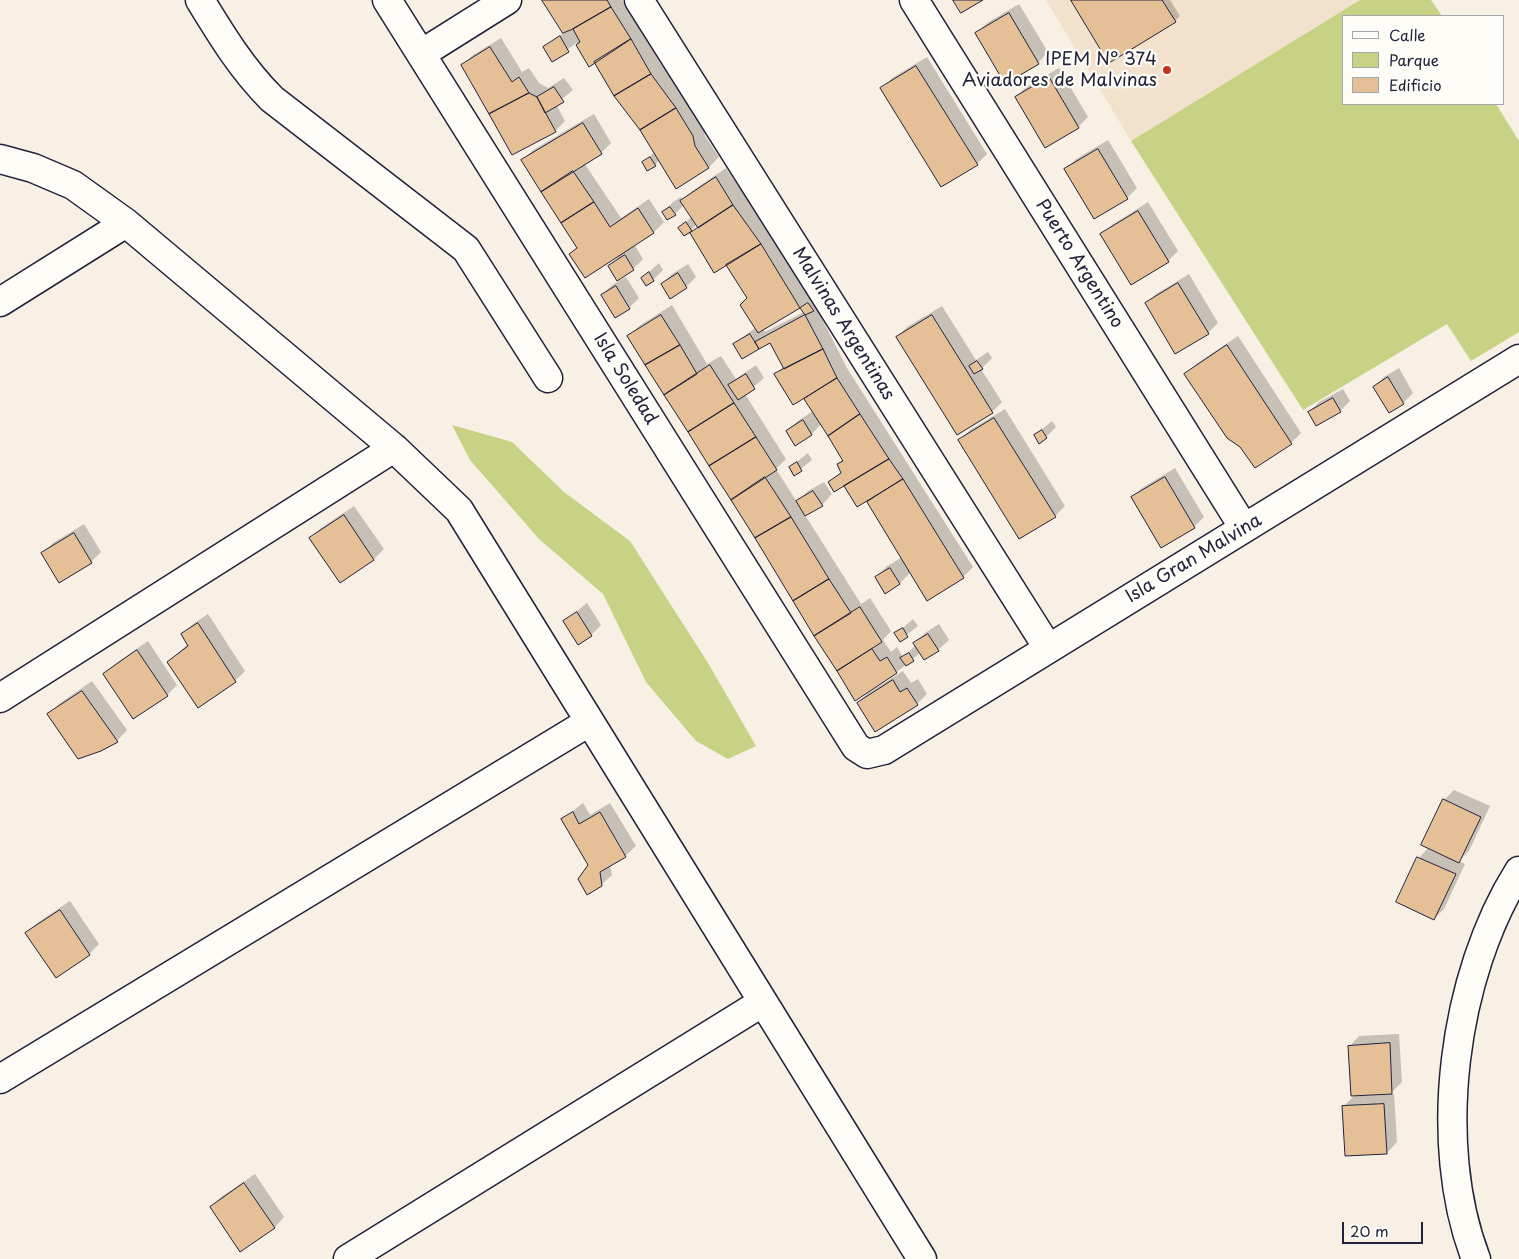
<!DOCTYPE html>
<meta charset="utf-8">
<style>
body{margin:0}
#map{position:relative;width:1519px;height:1259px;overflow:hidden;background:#f8f0e4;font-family:"Playpen Sans",sans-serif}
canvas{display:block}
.legend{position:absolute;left:1342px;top:15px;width:162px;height:90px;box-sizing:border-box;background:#fdfcf7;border:1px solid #a5a5ac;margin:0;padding:6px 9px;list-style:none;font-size:15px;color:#22223b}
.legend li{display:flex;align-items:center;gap:10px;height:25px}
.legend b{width:25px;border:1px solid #a5a5ac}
.scale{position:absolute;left:1342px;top:1222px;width:81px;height:22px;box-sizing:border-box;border:2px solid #22223b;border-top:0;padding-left:6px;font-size:15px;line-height:18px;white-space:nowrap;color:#22223b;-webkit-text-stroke:4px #fdfcf7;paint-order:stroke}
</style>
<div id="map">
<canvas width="1519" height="1259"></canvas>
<ul class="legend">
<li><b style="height:6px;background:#fdfcf7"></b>Calle</li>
<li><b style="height:14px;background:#c7d285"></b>Parque</li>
<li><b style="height:14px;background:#e5c096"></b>Edificio</li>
</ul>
<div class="scale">20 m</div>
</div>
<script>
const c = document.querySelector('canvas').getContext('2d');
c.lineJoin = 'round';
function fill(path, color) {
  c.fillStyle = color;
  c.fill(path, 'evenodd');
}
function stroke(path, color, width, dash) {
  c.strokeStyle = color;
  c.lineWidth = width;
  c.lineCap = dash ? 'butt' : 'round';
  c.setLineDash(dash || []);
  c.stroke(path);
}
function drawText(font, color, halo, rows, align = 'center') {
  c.font = font + ' "Playpen Sans",sans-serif';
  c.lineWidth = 4.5;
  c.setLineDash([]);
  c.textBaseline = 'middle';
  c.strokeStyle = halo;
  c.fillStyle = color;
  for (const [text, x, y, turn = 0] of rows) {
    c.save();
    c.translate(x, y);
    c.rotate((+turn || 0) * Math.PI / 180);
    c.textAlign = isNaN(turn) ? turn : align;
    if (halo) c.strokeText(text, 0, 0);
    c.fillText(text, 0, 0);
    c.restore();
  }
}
fill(new Path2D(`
 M1046 0H1360L1131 141Z`), '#f2e2cd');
fill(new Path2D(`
 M1360 0H1431L1442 16H1343V104H1496L1519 141V332L1471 361 1447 324 1303 410 1131 141Z
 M452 425 512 442 564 492 630 541 708 663 756 746 728 759 696 741 646 682 603 594 539 539 470 460Z`), '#c7d285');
fill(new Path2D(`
 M544 0H622L661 64 703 125 705 136 719 157 709 167 677 187 659 160 655 165 644 163 654 152 594 60 589 65 576 43 553 61 545 48 564 32Z
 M1072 0H1170L1180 16 1175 21Z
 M1019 4 1048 52 1038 63 977 33 987 23Z
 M501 38 522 72 529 68 539 83 548 88 564 78 573 90 556 104 565 121 555 131 463 65 473 55Z
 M927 57 987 154 977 164 882 89 892 78Z
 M1059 68 1088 117 1078 127 1016 97 1026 87Z
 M594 114 611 143 601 153 584 163 621 218 649 199 664 222 654 232 634 244 643 259 633 269 609 266 620 255 571 254 578 247 523 160 533 150Z
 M1108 140 1137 188 1127 198 1066 169 1076 159Z
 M726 168 771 234 810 299 819 293 823 300 816 307 847 368 973 567 963 577 911 572 900 583 886 592 876 577 886 567 902 557 867 500 845 484 830 483 842 471 838 464 843 459 821 424 812 434 796 444 787 431 798 421 813 411 804 397 776 374 784 366 771 341 743 357 734 344 756 327 748 298 727 264 691 233 699 226 697 224 691 230 680 228 692 216 684 205 675 214 663 212 673 202 681 197 683 200 692 191ZM800 306 804 312 765 332 763 329Z
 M1148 202 1178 251 1168 261 1102 235 1112 225Z
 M659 263 663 270 653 280 642 278Z
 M688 264 696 277 686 287 662 284 672 274Z
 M1189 274 1218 323 1208 333 1146 304 1156 294Z
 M626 277 639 298 629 308 602 295 612 285Z
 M672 305 707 364 721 356 736 379 756 365 764 378 745 394 786 459 776 469 797 502 808 491 824 482 832 494 822 505 805 515 861 604 870 598 891 631 883 640 891 652 897 647 903 657 916 645 915 643 925 633 939 624 949 640 938 650 925 658 921 652 897 672 855 699 629 336 639 326Z
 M942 306 976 360 988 352 992 358 981 369 1002 402 992 412 897 337 907 327Z
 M1238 336 1301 433 1291 443 1255 467 1186 374 1196 364Z
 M1399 368 1413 393 1403 403 1374 387 1384 377Z
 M1343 389 1350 401 1340 411 1309 412 1319 402Z
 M1005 409 1065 506 1055 516 960 440 970 430Z
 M1052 421 1056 427 1046 437 1035 435Z
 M808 453 812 460 794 474 790 467Z
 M1175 468 1204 517 1194 527 1132 498 1142 488Z
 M354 506 384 549 374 559 311 538 321 528Z
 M84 524 101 552 91 562 43 553 53 543Z
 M587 603 601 625 591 635 565 621Z
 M208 614 245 671 235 681 168 662 188 644 183 634 193 624Z
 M913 619 918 626 900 640 896 634Z
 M148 641 177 685 167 695 105 674 115 664Z
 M903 671 911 683 918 679 927 694 917 704 858 703 868 693Z
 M92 681 127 730 117 741 101 750 49 714 59 704Z
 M1454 790 1490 806 1469 851 1459 861 1465 864 1444 909 1434 919 1398 902 1419 858 1429 847 1444 800Z
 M583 803 590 815 610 803 636 846 625 856 610 865 612 875 601 885 563 819Z
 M70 901 99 944 89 954 27 933 37 923Z
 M1399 1034 1402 1082 1390 1094H1394L1397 1142 1387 1153 1344 1106 1355 1095 1349 1047 1359 1036Z
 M255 1174 284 1217 274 1228 211 1207 221 1197Z`), '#0003');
const building = new Path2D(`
 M542 0H607L611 7 573 29 563 33Z
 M953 0H983L961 13Z
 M1071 0H1162L1176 22 1109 63Z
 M611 7 631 39 589 67 576 45 580 42 573 29Z
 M1009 13 1039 64 1005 84 975 33Z
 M560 36 569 52 552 62 543 47Z
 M631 39 651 74 614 96 594 62Z
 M490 47 512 82 519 77 529 93 489 114 461 65Z
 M916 66 978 165 941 187 880 88Z
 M651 74 676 108 640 130 614 96Z
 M1049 77 1079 128 1045 148 1015 97Z
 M554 87 564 102 545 113 537 97Z
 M529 93 537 97 556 132 512 155 489 114Z
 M676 108 693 136 695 146 709 168 676 189 640 130Z
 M583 123 602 154 541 192 521 160Z
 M1098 149 1128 199 1094 219 1064 169Z
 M650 157 656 166 647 171 642 162Z
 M573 171 594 202 561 223 541 192Z
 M716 177 733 205 698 228 680 201Z
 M594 202 610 227 638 208 654 233 585 278 569 254 577 248 561 223Z
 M733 205 761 244 714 273 690 233Z
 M670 207 676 215 667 220 662 212Z
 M1138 211 1169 262 1131 285 1100 234Z
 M686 222 692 231 684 236 678 228Z
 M761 244 800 308 758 333 740 305 747 298 726 265Z
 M625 255 634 270 617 281 608 266Z
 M649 272 654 281 646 286 641 278Z
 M678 273 687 288 670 299 661 284Z
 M1178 283 1209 334 1175 354 1145 303Z
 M616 286 630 309 615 318 601 295Z
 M808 303 814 311 805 315 800 308Z
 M661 315 680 345 645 365 627 336Z
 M805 315 823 349 784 369 770 343 759 349 755 342Z
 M932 315 993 413 957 435 896 337Z
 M750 334 759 349 742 359 733 344Z
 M680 345 697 374 664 395 645 365Z
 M1227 345 1292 444 1255 468 1240 447 1227 438 1184 374Z
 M823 349 837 378 793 405 774 374Z
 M977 361 983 369 974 374 969 366Z
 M710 365 734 403 688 432 664 395Z
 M746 374 755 389 738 400 728 385Z
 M1388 377 1404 404 1389 413 1373 387Z
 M837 378 860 414 828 436 804 399Z
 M1333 398 1341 412 1316 426 1308 412Z
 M734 403 756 437 709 466 688 432Z
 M860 414 889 459 834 492 828 482 841 473 837 464 843 461 828 436Z
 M994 418 1056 517 1019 539 958 440Z
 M803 420 812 435 795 446 786 431Z
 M1042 430 1047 438 1039 444 1034 435Z
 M756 437 777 470 731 500 709 466Z
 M889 459 903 479 857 507 844 486Z
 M797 462 802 471 794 476 789 467Z
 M765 477 791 517 755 538 731 500Z
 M1165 477 1195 528 1161 548 1131 497Z
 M903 479 964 578 927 601 867 502Z
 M813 491 823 506 805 516 796 501Z
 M344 515 374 560 340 583 309 538Z
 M791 517 829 579 793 601 755 538Z
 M74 533 92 563 59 583 41 553Z
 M890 568 900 584 885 594 875 577Z
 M829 579 851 613 814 636 793 601Z
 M860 607 882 642 837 671 814 636Z
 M577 612 592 636 578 645 563 621Z
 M198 623 236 682 198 708 167 662 188 646 181 634Z
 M903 628 908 637 900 642 894 633Z
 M928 634 939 651 924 660 913 643Z
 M872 649 880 661 887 657 897 673 855 701 837 671Z
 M137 650 168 696 133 719 103 674Z
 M909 653 914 661 906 666 900 658Z
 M893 680 900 692 907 688 918 705 875 732 857 703Z
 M82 691 118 742 101 751 78 759 47 714Z
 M1443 799 1481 817 1459 863 1421 845Z
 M573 812 579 824 600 812 626 857 600 872 602 886 587 895 578 879 588 865 561 819Z
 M1417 857 1456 874 1434 920 1396 902Z
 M60 910 90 955 56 978 25 933Z
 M1390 1043 1392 1094 1351 1096 1348 1046Z
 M1384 1104 1387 1154 1345 1156 1342 1106Z
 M244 1183 275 1228 240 1252 210 1207Z`);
fill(building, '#e5c096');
stroke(building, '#22223b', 1);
const minor = new Path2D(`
 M200 0C222 36 242 69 272 99L466 249 548 378
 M387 0 856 747 867 754 884 750 1519 359
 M639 0 1048 648
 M914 0 1244 528
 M421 54 507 0
 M0 159 33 168 73 185 126 223 394 448 459 510 922 1259
 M0 302 126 223
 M0 698 394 448
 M0 1079 589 722
 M348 1259 763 1002
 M1476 1259C1431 1143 1453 975 1519 871`);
stroke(minor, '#22223b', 31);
stroke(minor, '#fdfcf7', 28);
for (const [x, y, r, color] of [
 [1167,70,5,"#c8321e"]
]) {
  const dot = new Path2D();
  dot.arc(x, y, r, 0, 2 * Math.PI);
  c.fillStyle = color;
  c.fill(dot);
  stroke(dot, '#fdfcf7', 2);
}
drawText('18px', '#22223b', '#fdfcf7', [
 ["IPEM N° 374",1157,60],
 ["Aviadores de Malvinas",1157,81]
], 'right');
drawText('18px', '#22223b', '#fdfcf7', [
 ["Puerto Argentino",1079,264,58],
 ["Malvinas Argentinas",843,324,58],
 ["Isla Soledad",625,379,58],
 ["Isla Gran Malvina",1194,559,-31]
]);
</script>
